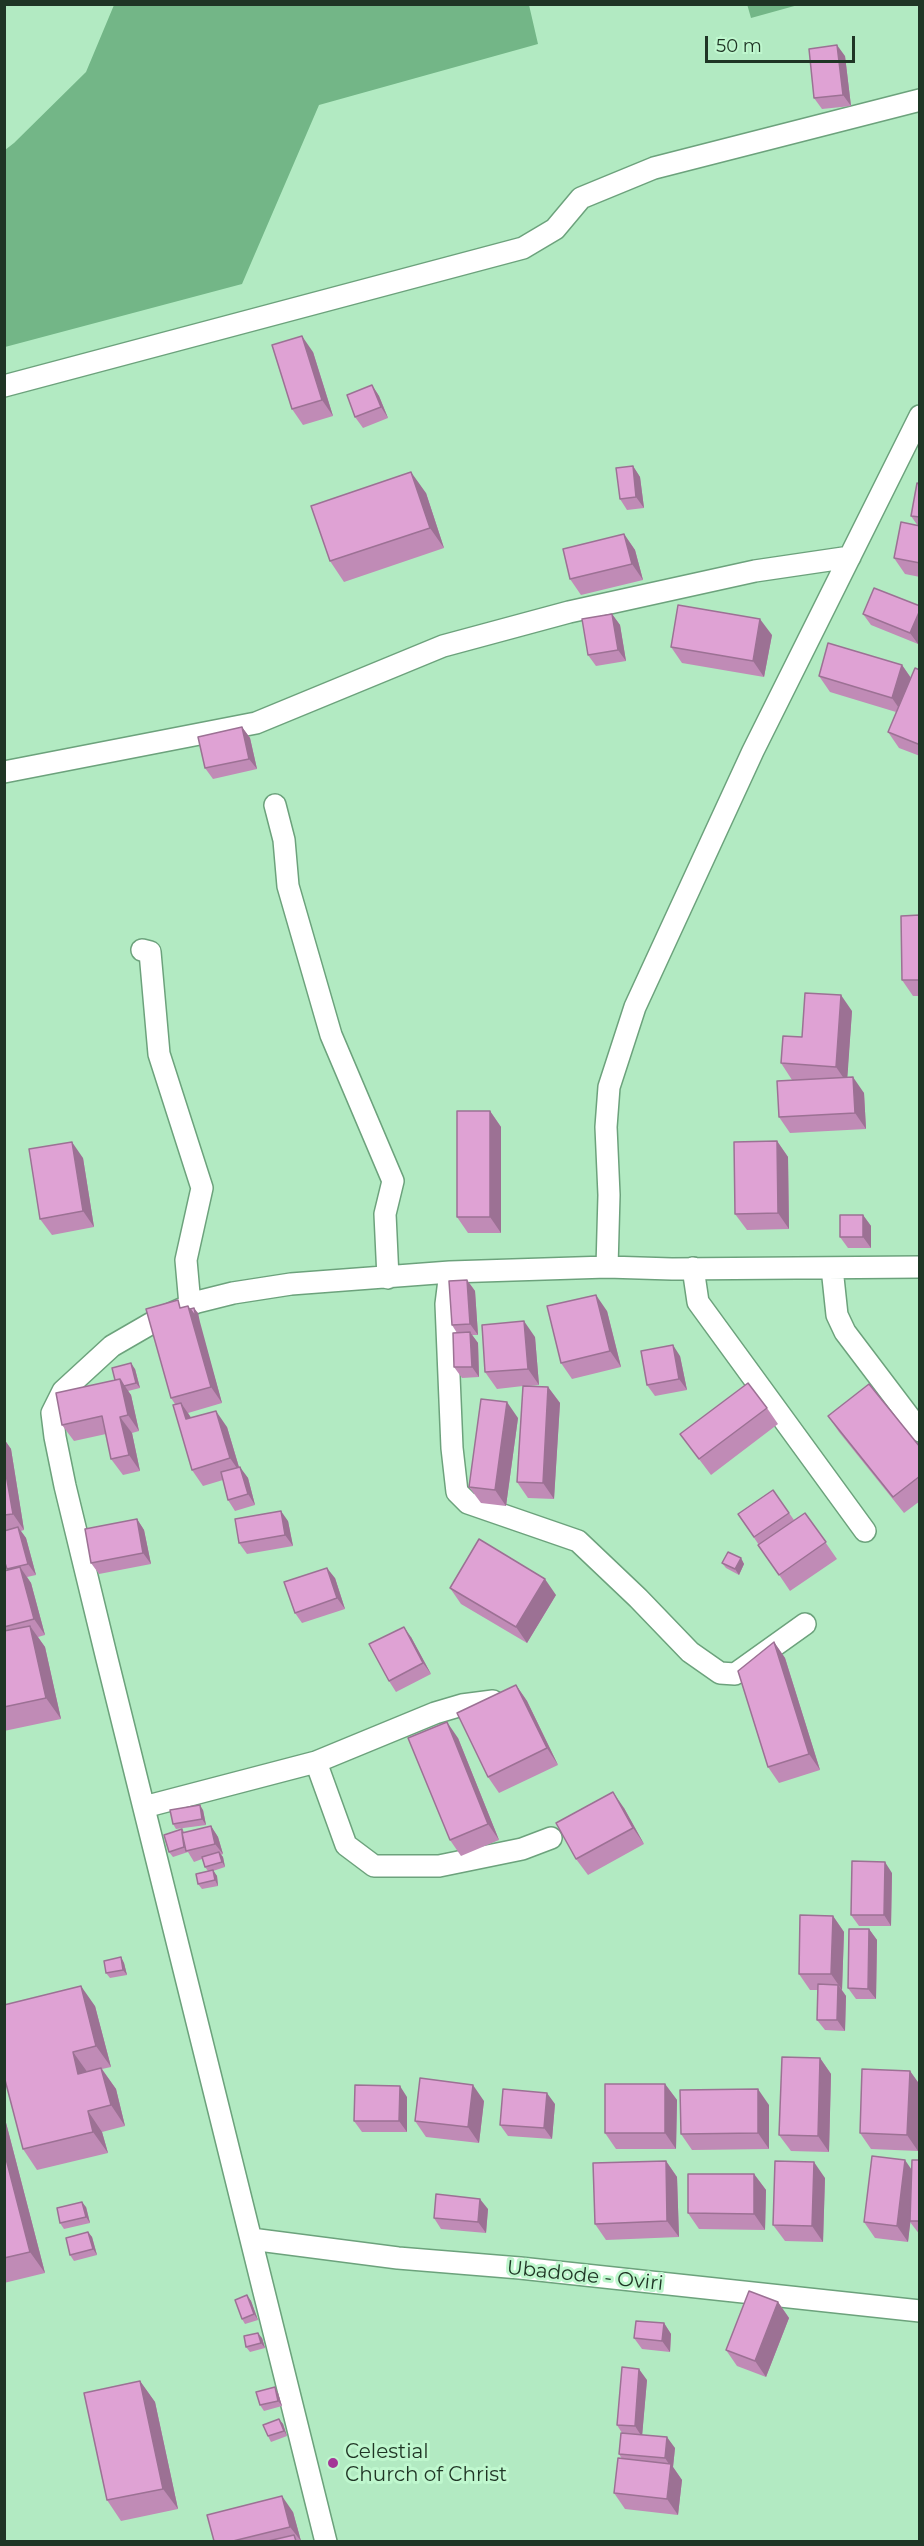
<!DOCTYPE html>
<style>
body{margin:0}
#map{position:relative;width:924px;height:2546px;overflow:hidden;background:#b2eac2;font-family:Montserrat,sans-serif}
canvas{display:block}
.frame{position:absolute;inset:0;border:6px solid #1f3525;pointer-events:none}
.scale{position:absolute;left:705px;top:36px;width:150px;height:27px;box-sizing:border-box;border:3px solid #1f3525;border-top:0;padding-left:8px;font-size:18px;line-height:21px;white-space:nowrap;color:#1f3525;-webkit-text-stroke:4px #bff7ce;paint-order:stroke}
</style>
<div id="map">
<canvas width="924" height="2546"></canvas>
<div class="frame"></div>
<div class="scale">50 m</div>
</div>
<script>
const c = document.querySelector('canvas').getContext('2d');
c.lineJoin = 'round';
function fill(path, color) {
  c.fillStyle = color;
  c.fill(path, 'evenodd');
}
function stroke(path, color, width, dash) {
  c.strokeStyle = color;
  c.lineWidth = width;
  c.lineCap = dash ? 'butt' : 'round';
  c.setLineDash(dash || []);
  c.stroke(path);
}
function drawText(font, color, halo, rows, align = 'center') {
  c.font = font + ' Montserrat,sans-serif';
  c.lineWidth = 6;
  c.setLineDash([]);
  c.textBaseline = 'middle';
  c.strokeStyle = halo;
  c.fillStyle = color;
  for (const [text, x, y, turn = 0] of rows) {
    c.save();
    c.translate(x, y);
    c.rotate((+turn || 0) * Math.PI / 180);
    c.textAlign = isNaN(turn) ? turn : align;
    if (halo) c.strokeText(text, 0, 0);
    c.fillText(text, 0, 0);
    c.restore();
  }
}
fill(new Path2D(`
 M747 4H798V5L751 18Z
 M114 5H529L538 44 319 105 242 284 5 347V150L14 143 86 72Z`), '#73b687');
const minor = new Path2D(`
 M4 386 523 248 555 229 581 198 654 168 920 100
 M4 772 256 723 443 646 569 612 755 571 850 557
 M275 805 284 840 288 886 331 1035 393 1181 385 1214 388 1278
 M142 950 150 952 159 1054 202 1188 186 1260 190 1305
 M607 1267 609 1195 606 1127 609 1087 635 1007 753 751 920 416
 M693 1268 698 1302 865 1531
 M832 1268 837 1315 845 1332 920 1431
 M450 1272 446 1304 452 1448 457 1492 468 1503 578 1541 638 1598 690 1652 720 1673 735 1674 805 1624
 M316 1762 346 1845 374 1866H439L522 1849 551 1838
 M144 1807 316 1762 435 1713 462 1705 493 1701
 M251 2239 398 2258 520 2268 920 2311
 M326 2542 107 1659 65 1486 55 1437 52 1413 63 1391 112 1346 157 1320 197 1302 233 1293 291 1284 450 1272 607 1267 672 1269 920 1267`);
stroke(minor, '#6ca27c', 24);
stroke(minor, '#fff', 21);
fill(new Path2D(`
 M845 56 851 106 822 109 814 98Z
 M313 352 333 416 303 425 292 409Z
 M372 385 379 396 388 418 363 428 355 417Z
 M633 466 640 477 644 508 627 510 620 499Z
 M920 484V577L905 574 894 558 918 526 911 516Z
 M426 493 444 548 344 582 330 561Z
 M624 534 635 550 643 580 581 595 570 579Z
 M920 606V640L918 644 871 625 863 614Z
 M612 614 620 625 626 661 596 666 588 655Z
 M772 635 764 677 682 663 671 647Z
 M902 665 911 678 920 670V756L899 748 888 732 896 712 830 692 819 676Z
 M242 727 250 738 257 769 213 779 205 768Z
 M920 915V996H913L902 980Z
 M852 1011 847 1077 864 1093 866 1129 790 1133 779 1117 799 1080H792L781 1063 802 1037Z
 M490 1111 501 1127V1233H468L457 1217Z
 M777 1141 788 1157 789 1229 747 1230 735 1214Z
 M83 1158 94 1227 52 1235 40 1219Z
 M863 1215 871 1226V1248H848L840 1237Z
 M467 1280 475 1291 478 1335H472L478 1343 479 1377 462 1378 454 1367 457 1333 452 1325Z
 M188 1306 190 1309 198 1313 199 1322 222 1403 188 1413 191 1418 227 1427 239 1467 248 1478 255 1505 235 1511 228 1500 223 1480 203 1486 192 1470 175 1404 171 1398 183 1308Z
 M607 1311 621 1367 572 1379 561 1363Z
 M535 1337 539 1385 529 1386 548 1387 560 1403 554 1499 528 1498 517 1482 523 1386 497 1389 485 1372Z
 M680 1356 687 1390 655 1396 647 1385Z
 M135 1369 140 1388 128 1391 131 1395 139 1431 132 1433 140 1471 123 1475 111 1459 106 1434 74 1441 62 1425 115 1380Z
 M767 1408 778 1424 711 1475 680 1434Z
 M828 1416 920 1447V1501L904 1513 839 1432Z
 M518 1418 506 1506 481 1503 469 1487Z
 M4 1439 11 1449 24 1530 21 1531 26 1538 36 1575 27 1577 31 1583 45 1635 38 1637 45 1647 61 1719 4 1731V1571L8 1570 4 1560Z
 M773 1490 794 1520 805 1513 837 1559 790 1591 738 1514Z
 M137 1519 144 1530 151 1564 99 1574 91 1563Z
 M288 1521 293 1546 247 1554 239 1543Z
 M741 1558 744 1564 739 1575 726 1568 722 1563Z
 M335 1578 345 1609 302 1623 295 1613Z
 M450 1588 556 1595 527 1643 461 1604Z
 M411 1637 431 1674 396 1692 389 1681Z
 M774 1642 785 1658 820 1770 779 1783 768 1767Z
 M516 1685 527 1701 558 1765 499 1793 488 1777Z
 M458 1738 499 1840 461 1856 450 1840Z
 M624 1808 644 1844 588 1875 576 1859Z
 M203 1810 206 1825 176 1829 173 1824Z
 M211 1826 218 1837 223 1854 221 1855 223 1857 225 1867 213 1871 217 1876 218 1886 202 1889 198 1884 208 1871 205 1867 202 1859 194 1862 188 1852 173 1857 169 1852 182 1829 185 1833Z
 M892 1873 891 1926H859L851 1915Z
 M833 1916 844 1932 842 1990 846 1996 845 2031 825 2030 817 2020 818 1990H810L799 1974Z
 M869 1929 877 1940 876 1999H856L848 1988Z
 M121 1957 124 1963 127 1975 110 1978 106 1973Z
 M95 2006 111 2067 102 2069 116 2089 125 2126 102 2132 108 2153 37 2170 23 2149Z
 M820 2058 831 2074 829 2152 791 2151 779 2135Z
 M910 2071 920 2085V2140L919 2139 918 2151 871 2149 860 2133Z
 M665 2084 677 2100 676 2149H616L605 2133Z
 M407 2097V2132H362L354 2121Z
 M484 2101 479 2143 426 2137 415 2121Z
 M555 2104 552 2139 508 2136 500 2125Z
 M769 2105V2149L692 2150 681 2134Z
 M4 2115 45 2273 4 2283Z
 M920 2160V2235L910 2222 908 2242 875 2238 864 2222Z
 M666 2161 677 2177 679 2237 606 2240 595 2224Z
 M754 2174 766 2190 765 2230 699 2229 688 2213Z
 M825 2178 823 2242 785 2241 773 2225Z
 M86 2207 90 2223 64 2229 60 2223Z
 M488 2209 486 2233 441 2229 434 2218Z
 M88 2232 92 2237 97 2255 74 2261 70 2255Z
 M247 2295 251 2301 258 2320 245 2324 242 2319Z
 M778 2302 789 2318 766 2377 737 2366 726 2350Z
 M664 2323 671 2334 670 2352 642 2349 634 2338Z
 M262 2338 265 2348 250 2352 246 2347Z
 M647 2380 642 2435 675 2448 673 2467 682 2480 678 2515 625 2509 614 2493 622 2459 619 2454 622 2433 617 2425Z
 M140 2381 155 2402 178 2509 121 2521 107 2500Z
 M278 2393 282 2406 264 2411 260 2405Z
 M279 2419 283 2424 287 2436 271 2442 268 2436Z
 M293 2512 301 2541H214Z`), '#c08bb6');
fill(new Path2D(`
 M837 45 845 56 851 106 843 95Z
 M302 336 313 352 333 416 322 400Z
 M372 385 379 396 388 418 381 407Z
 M633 466 640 477 644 508 636 497Z
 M411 472 426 493 444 548 430 528Z
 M624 534 635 550 643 580 632 564Z
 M920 610V640L918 644 910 633Z
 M612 614 620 625 626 661 618 650Z
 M760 619 772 635 764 677 753 661Z
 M902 665 913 681 903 714 892 698Z
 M242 727 250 738 257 769 249 759Z
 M841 995 852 1011 847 1083 836 1067Z
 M853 1077 864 1093 866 1129 855 1113Z
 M490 1111 501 1127V1233L490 1217Z
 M777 1141 788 1157 789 1229 778 1213Z
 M72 1142 83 1158 94 1227 83 1211Z
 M863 1215 871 1226V1248L863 1237Z
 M467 1280 475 1291 478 1335 470 1324Z
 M596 1295 607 1311 621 1367 610 1351Z
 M188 1306 196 1317 194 1308 198 1313 200 1322 222 1403 211 1387Z
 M524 1321 535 1337 539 1385 528 1369Z
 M470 1332 478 1343 479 1377 472 1367Z
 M673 1345 680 1356 687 1390 679 1379Z
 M131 1363 135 1369 140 1388 136 1383Z
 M120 1379 131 1395 139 1431 128 1415Z
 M548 1387 560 1403 554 1499 543 1483Z
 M507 1402 518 1418 506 1506 495 1490Z
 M181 1403 192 1419H186Z
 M216 1411 227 1427 241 1474 230 1458Z
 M120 1417 132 1433 140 1471 129 1455Z
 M4 1439 11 1449 24 1530 13 1514 4 1463Z
 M240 1467 248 1478 255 1505 248 1494Z
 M281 1511 288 1521 293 1546 285 1535Z
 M137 1519 144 1530 151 1564 143 1553Z
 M18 1527 26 1538 36 1575 28 1564Z
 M741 1558 744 1564 739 1575 735 1569Z
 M20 1567 31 1583 45 1635 34 1619Z
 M327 1568 335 1578 345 1609 337 1598Z
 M545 1579 556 1595 527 1643 516 1627Z
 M30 1626 45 1647 61 1719 46 1698Z
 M404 1627 411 1637 431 1674 423 1663Z
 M774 1642 785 1658 820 1770 809 1754Z
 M516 1685 527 1701 558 1765 547 1748Z
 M447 1722 458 1738 499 1840 488 1824Z
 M613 1792 624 1808 644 1844 633 1828Z
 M200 1805 203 1810 206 1825 202 1819Z
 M211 1826 218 1837 223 1854 215 1844Z
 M219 1852 223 1857 225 1867 222 1862Z
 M885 1862 892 1873 891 1926 884 1915Z
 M213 1870 217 1876 218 1886 215 1880Z
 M833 1916 844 1932 842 1990 831 1974Z
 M869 1929 877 1940 876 1999 868 1989Z
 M121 1957 124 1963 127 1975 123 1970Z
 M838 1985 846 1996 845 2031 837 2020Z
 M81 1986 95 2006 111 2067 96 2046Z
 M73 2052 88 2073 78 2074Z
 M820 2058 831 2074 829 2152 818 2136Z
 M101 2068 116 2089 125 2126 111 2105Z
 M910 2071 920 2085 918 2151 907 2135Z
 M665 2084 677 2100 676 2149 665 2133Z
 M473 2085 484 2101 479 2143 468 2127Z
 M400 2086 407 2097V2132L399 2121Z
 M758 2089 769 2105V2149L758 2133Z
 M547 2093 555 2104 552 2139 544 2128Z
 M88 2111 102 2132 108 2153 93 2132Z
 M4 2115 45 2273 30 2252 4 2151Z
 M905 2160 916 2176 908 2242 897 2226Z
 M666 2161 677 2177 679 2237 667 2221Z
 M814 2162 825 2178 823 2242 812 2226Z
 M754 2174 766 2190 765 2230 754 2214Z
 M480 2199 488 2209 486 2233 478 2222Z
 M82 2202 86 2207 90 2223 86 2217Z
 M88 2232 92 2237 97 2255 93 2249Z
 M247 2295 251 2301 258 2320 254 2314Z
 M778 2302 789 2318 766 2377 755 2361Z
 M664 2323 671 2334 670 2352 662 2341Z
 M258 2333 262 2338 265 2348 261 2343Z
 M639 2369 647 2380 642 2437 635 2426Z
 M140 2381 155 2402 178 2509 163 2489Z
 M275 2387 278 2393 282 2406 278 2401Z
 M279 2419 283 2424 287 2436 284 2431Z
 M667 2437 675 2448 673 2467 682 2480 678 2515 667 2499 671 2467 665 2458Z
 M282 2496 293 2512 301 2541 290 2527Z`), '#9c7194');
const building = new Path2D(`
 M837 45 843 95 814 98 809 49Z
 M302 336 322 400 292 409 272 345Z
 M372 385 381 407 355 417 347 395Z
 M633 466 636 497 620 499 616 468Z
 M411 472 430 528 330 561 311 506Z
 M917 483 920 484V517L911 516Z
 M901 522 920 526V563L894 558Z
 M624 534 632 564 570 579 563 549Z
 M874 588 920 606V610L910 633 863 614Z
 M678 605 760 619 753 661 671 647Z
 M612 614 618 650 588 655 582 619Z
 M828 643 902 665 892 698 819 676Z
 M915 668 920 670V741L918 744 888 732Z
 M242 727 249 759 205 768 198 737Z
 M920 915V980H902L901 916Z
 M805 993 841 995 836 1067 781 1063 783 1036 802 1037Z
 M853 1077 855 1113 779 1117 777 1081Z
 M457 1111H490V1217H457Z
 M777 1141 778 1213 735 1214 734 1142Z
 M72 1142 83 1211 40 1219 29 1149Z
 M840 1215H863V1237H840Z
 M467 1280 470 1324 452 1325 449 1281Z
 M596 1295 610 1351 561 1363 547 1306Z
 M178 1300 180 1308 188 1306 211 1387 171 1398 146 1309Z
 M194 1308 196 1317 190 1309Z
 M524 1321 528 1369 485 1372 482 1325Z
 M470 1332 472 1367H454L453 1333Z
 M673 1345 679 1379 647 1385 641 1351Z
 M131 1363 136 1383 124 1386 120 1379 115 1380 112 1368Z
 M120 1379 128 1415 120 1417 129 1455 111 1459 102 1416 62 1425 56 1393Z
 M748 1383 767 1408 699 1459 680 1434Z
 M869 1384 920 1447V1476L893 1497 828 1416Z
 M523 1386 548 1387 543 1483 517 1482Z
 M481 1399 507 1402 495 1490 469 1487Z
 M181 1403 186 1419 216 1411 230 1458 192 1470 173 1405Z
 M4 1463 13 1514 4 1515Z
 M240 1467 248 1494 228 1500 221 1472Z
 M773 1490 789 1513 754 1537 738 1514Z
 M281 1511 285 1535 239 1543 235 1519Z
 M805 1513 826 1542 779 1575 758 1545Z
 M137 1519 143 1553 91 1563 85 1529Z
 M18 1527 28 1564 7 1569 4 1560V1531Z
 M479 1539 545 1579 516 1627 450 1588Z
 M728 1552 741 1558 735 1569 722 1563Z
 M20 1567 34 1619 4 1627V1571Z
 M327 1568 337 1598 295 1613 284 1582Z
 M30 1626 46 1698 4 1707V1631Z
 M404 1627 423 1663 389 1681 369 1644Z
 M774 1642 809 1754 768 1767 738 1671Z
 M516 1685 547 1748 488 1777 457 1713Z
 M447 1722 488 1824 450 1840 408 1738Z
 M613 1792 633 1828 576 1859 556 1823Z
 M200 1805 202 1819 173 1824 170 1810Z
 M211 1826 215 1844 186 1851 182 1833Z
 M182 1829V1833L184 1847 169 1852 164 1835Z
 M219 1852 222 1862 205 1867 202 1857Z
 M852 1861 885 1862 884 1915H851Z
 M213 1870 215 1880 198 1884 196 1874Z
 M800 1915 833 1916 831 1974H799Z
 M849 1929H869L868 1989 848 1988Z
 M121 1957 123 1970 106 1973 104 1961Z
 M818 1984 838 1985 837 2020H817Z
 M81 1986 96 2046 73 2052 78 2074 101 2068 111 2105 88 2111 93 2132 23 2149 4 2076V2005Z
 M782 2057 820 2058 818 2136 779 2135Z
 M862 2069 910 2071 907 2135 860 2133Z
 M420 2078 473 2085 468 2127 415 2121Z
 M605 2084H665V2133H605Z
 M355 2085 400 2086 399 2121H354Z
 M503 2089 547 2093 544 2128 500 2125Z
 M758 2089V2133L681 2134 680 2090Z
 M920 2117V2139H918Z
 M4 2151 30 2252 4 2258Z
 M872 2156 905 2160 897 2226 864 2222Z
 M912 2160H920V2221H910Z
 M666 2161 667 2221 595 2224 593 2163Z
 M775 2161 814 2162 812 2226 773 2225Z
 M688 2174H754V2214L688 2213Z
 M436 2194 480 2199 478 2222 434 2218Z
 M82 2202 86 2217 60 2223 57 2208Z
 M88 2232 93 2249 70 2255 66 2238Z
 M749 2291 778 2302 755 2361 726 2350Z
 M247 2295 254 2314 242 2319 235 2300Z
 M636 2321 664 2323 662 2341 634 2338Z
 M258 2333 261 2343 246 2347 244 2336Z
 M622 2367 639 2369 635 2426 617 2425Z
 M140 2381 163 2489 107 2500 84 2393Z
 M275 2387 278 2401 260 2405 256 2392Z
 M279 2419 284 2431 268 2436 263 2425Z
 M621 2433 667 2437 665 2458 619 2454Z
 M618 2458 671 2464 667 2499 614 2493Z
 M282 2496 290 2527 233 2541H214L207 2515Z
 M294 2535 296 2541H268Z`);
fill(building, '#dfa2d4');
stroke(building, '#9c7194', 1.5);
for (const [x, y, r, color] of [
 [333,2463,6,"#a43797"]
]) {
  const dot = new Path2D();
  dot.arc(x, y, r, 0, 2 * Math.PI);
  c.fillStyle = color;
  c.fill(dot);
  stroke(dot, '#bff7ce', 2);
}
drawText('20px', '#1f3525', '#bff7ce', [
 ["Ubadode - Oviri",585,2276,6]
]);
drawText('20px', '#1f3525', '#bff7ce', [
 ["Celestial",345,2452],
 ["Church of Christ",345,2475]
], 'left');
</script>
